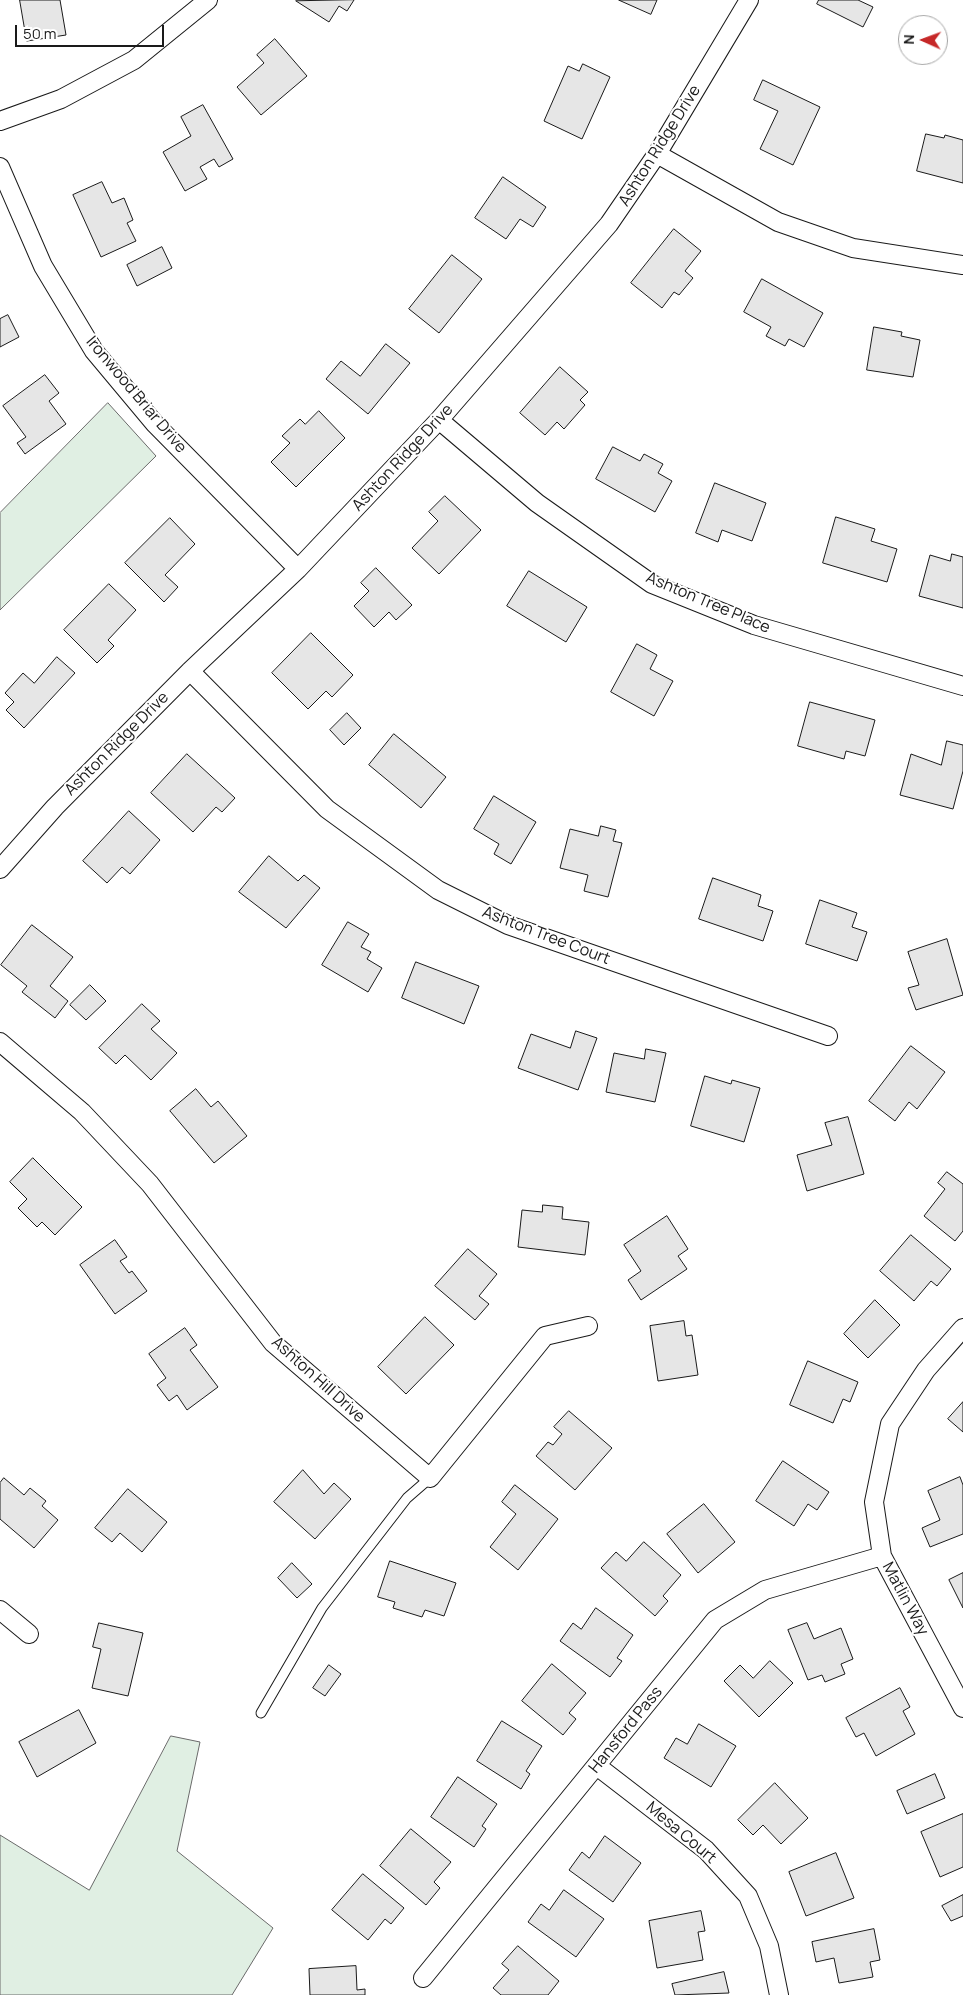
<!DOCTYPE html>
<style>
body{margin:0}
#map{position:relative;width:963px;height:1995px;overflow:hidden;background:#fff;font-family:Manrope,sans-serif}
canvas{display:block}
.north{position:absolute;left:898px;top:15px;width:50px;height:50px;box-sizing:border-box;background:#fff;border:1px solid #a3a3a3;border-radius:50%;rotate:272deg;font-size:14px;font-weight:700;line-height:20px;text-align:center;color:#1a1a1a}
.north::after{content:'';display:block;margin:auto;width:18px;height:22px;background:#c62828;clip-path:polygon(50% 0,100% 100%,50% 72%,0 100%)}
.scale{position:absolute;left:15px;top:25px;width:149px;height:22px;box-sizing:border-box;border:2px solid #1a1a1a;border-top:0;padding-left:6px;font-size:15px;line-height:18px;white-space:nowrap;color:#1a1a1a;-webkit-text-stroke:4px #fff;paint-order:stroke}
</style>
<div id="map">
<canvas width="963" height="1995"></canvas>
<div class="north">N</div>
<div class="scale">50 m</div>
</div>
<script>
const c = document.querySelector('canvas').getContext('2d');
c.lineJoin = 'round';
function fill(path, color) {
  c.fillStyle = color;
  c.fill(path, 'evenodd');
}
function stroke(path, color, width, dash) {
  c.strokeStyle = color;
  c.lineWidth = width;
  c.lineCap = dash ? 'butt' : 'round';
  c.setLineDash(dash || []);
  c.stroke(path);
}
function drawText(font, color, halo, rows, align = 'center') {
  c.font = font + ' Manrope,sans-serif';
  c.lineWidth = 4;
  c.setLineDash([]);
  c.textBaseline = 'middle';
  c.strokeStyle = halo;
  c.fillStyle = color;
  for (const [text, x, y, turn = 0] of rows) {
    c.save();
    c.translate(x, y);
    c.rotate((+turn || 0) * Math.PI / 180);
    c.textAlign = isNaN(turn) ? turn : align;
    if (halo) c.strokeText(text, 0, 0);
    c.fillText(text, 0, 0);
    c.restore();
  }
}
const green = new Path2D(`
 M108 403 156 456 0 610V513Z
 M171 1736 200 1742 177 1851 273 1928 232 1995H0V1835L89 1890Z`);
fill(green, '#e0efe3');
stroke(green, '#6a6a6a', 1);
const building = new Path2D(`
 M20 0H60L66 35 27 41Z
 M354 0 347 11 339 6 329 22 296 1Z
 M619 0H657L651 14Z
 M819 0H858L873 7 863 27 817 4Z
 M275 39 307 76 261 115 237 87 264 63 257 55Z
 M583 64 610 77 582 139 544 121 568 66 579 71Z
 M763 80 820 107 793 165 760 149 778 111 754 100Z
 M203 105 233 159 219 167 214 159 200 167 207 179 185 191 163 152 191 136 181 117Z
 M926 134 944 138 945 135 963 140V183L917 171Z
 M503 177 546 207 533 227 520 219 506 239 475 218Z
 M102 182 112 203 124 198 133 220 127 223 136 241 101 257 73 195Z
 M674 229 701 251 685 271 693 278 679 295 674 292 662 308 631 283Z
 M162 247 172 268 137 286 127 265Z
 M452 255 482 279 439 333 409 309Z
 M762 279 823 313 804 347 789 339 785 346 766 336 771 327 744 312Z
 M8 315 19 337 0 347V319Z
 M874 327 902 332 901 336 920 340 913 377 867 370Z
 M386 344 410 363 368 414 326 379 341 361 360 376Z
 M560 367 588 392 580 400 585 405 564 429 557 422 545 435 520 413Z
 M45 375 59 393 49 401 66 424 25 454 17 443 26 437 3 406Z
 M319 411 345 438 296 487 271 462 290 443 282 436 300 419 305 424Z
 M613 447 640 461 644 454 663 464 658 473 672 481 655 512 596 479Z
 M715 483 766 503 752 541 722 530 718 542 696 533Z
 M445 496 481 530 439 574 412 548 438 521 429 512Z
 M836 517 875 529 871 541 897 549 887 582 823 563Z
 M170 518 195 544 165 575 178 587 164 602 125 563Z
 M952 554 963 557V608L919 596 930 555 950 561Z
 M376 568 412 605 396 620 389 612 374 627 354 606 369 591 361 583Z
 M529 571 587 607 566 642 507 606Z
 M109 584 136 610 108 640 114 646 97 663 64 630Z
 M311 633 353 675 332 697 326 691 308 709 272 673Z
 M637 644 657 655 650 669 673 681 654 716 611 692Z
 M57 657 75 673 24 728 6 710 14 702 5 693 23 673 34 683Z
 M810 702 875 720 865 756 846 751 844 759 798 746Z
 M347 713 361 728 344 745 330 730Z
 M394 734 446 777 421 808 369 765Z
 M947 741 963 745V771L953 809 900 795 911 754 941 765Z
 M187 754 235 798 222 812 216 807 193 832 151 793Z
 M494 796 536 822 511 864 494 854 499 844 474 829Z
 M129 811 160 840 130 874 122 867 107 883 83 861Z
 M601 826 616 830 613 841 622 843 608 897 584 891 588 875 560 868 570 829 598 836Z
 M269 856 298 881 304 875 320 888 286 928 239 892Z
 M713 878 761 895 758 906 773 911 763 941 699 919Z
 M820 900 857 913 852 927 867 932 857 961 806 944Z
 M348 922 369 934 361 947 371 952 367 959 382 968 368 992 322 965Z
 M32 925 73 957 50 986 68 1001 55 1018 22 992 27 986 1 965Z
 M947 939 963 995 916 1010 908 988 919 985 908 952Z
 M416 962 479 986 464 1024 402 998Z
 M90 985 106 1001 86 1020 70 1005Z
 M142 1004 160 1021 151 1029 177 1053 151 1080 125 1055 116 1064 99 1048Z
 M576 1031 597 1038 578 1090 518 1068 531 1034 570 1048Z
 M911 1046 945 1072 917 1109 909 1102 895 1121 869 1101Z
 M646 1049 666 1053 655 1102 606 1092 614 1053 644 1059Z
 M705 1076 731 1084 732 1080 760 1088 744 1142 691 1126Z
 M196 1089 211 1107 218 1101 247 1136 214 1163 170 1111Z
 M848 1117 864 1174 807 1191 797 1155 832 1145 825 1123Z
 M33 1158 82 1207 55 1235 42 1222 37 1227 18 1208 27 1199 10 1182Z
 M947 1172 963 1184V1231L955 1241 924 1216 945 1189 938 1183Z
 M543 1205 563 1207 562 1219 589 1222 585 1255 518 1247 522 1210 542 1212Z
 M667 1216 688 1249 678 1256 687 1269 641 1300 628 1280 641 1271 624 1245Z
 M911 1235 951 1269 937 1286 931 1281 914 1301 880 1271Z
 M115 1240 127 1257 120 1261 129 1273 132 1271 147 1291 115 1314 80 1265Z
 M468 1249 497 1274 479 1296 489 1304 475 1320 435 1286Z
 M875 1300 900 1325 868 1358 844 1334Z
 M425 1317 454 1345 406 1394 378 1367Z
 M684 1321 686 1336 692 1335 698 1375 658 1381 650 1326Z
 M185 1328 197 1345 190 1350 218 1387 187 1410 177 1395 169 1401 157 1385 166 1378 149 1354Z
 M808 1361 858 1382 850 1402 843 1399 833 1423 790 1405Z
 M963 1402V1432L948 1419Z
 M569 1411 612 1448 575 1490 536 1456 548 1442 553 1445 562 1434 554 1427Z
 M783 1461 829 1492 817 1510 808 1504 794 1526 756 1501Z
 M303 1470 324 1494 334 1483 351 1499 315 1539 274 1502Z
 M960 1477 963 1485V1534L930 1547 922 1528 940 1520 928 1491Z
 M4 1478 24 1495 30 1488 46 1501 42 1506 58 1520 34 1548 0 1519V1483Z
 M515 1485 558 1519 518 1570 490 1547 516 1514 502 1502Z
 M128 1489 167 1522 142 1552 120 1533 112 1542 95 1528Z
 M704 1504 735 1542 698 1573 667 1534Z
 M644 1542 681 1575 663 1596 668 1601 655 1616 601 1568 616 1552 626 1561Z
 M390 1561 456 1583 444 1616 425 1610 422 1617 393 1608 395 1602 378 1597Z
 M292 1563 312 1584 297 1598 278 1578Z
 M963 1573V1608L949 1580Z
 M596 1608 633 1635 617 1658 622 1661 610 1677 560 1641 573 1623 581 1629Z
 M99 1623 143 1633 128 1696 92 1688 101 1649 93 1647Z
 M807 1623 814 1639 841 1628 853 1659 841 1664 845 1674 825 1682 822 1675 808 1680 788 1630Z
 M770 1661 793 1683 759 1717 724 1681 740 1665 753 1678Z
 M552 1664 586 1693 569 1713 576 1719 563 1735 522 1701Z
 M329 1665 341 1674 325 1696 313 1688Z
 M900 1688 910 1707 903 1711 915 1734 876 1756 864 1733 856 1737 846 1718Z
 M79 1710 96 1743 37 1777 19 1742Z
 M502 1721 542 1746 526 1771 530 1774 521 1789 477 1761Z
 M699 1724 736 1746 711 1787 664 1758 676 1738 687 1744Z
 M935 1774 945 1798 907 1814 897 1791Z
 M458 1777 497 1804 482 1826 486 1829 474 1847 431 1817Z
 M775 1783 808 1818 781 1844 763 1825 753 1835 738 1820Z
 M963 1814V1867L940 1877 921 1832Z
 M411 1829 451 1862 434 1882 440 1888 426 1905 380 1866Z
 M605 1836 641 1863 613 1902 569 1870 582 1852 589 1858Z
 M836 1853 854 1898 806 1916 789 1872Z
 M363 1874 404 1908 391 1924 385 1919 368 1940 332 1910Z
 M564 1890 604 1919 576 1957 528 1922 541 1904 549 1910Z
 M963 1895V1916L951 1921 942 1906Z
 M701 1911 705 1931 698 1932 703 1960 657 1968 649 1921Z
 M874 1929 880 1960 870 1962 873 1977 839 1983 834 1958 816 1962 812 1942Z
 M518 1946 559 1981 548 1995H501L493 1988 509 1970 502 1964Z
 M356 1966 357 1990 365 1989V1995H310L309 1969Z
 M724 1972 729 1993 675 1995 672 1984Z`);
fill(building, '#e6e6e6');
stroke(building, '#1a1a1a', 1);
const lane = new Path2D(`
 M261 1713 322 1608 407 1498 430 1478`);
const street = new Path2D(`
 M0 121 61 99 134 60 208 0
 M657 154 778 222 853 248 963 265
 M0 167 43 266 94 351 155 424 298 569
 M439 420 537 503 652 584 754 625 963 686
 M190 671 327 809 438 890 508 925 828 1036
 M0 869 55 807 190 671 298 569 439 420 609 224 657 154 749 0
 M0 1042 82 1112 150 1184 273 1343 430 1478 545 1336 588 1326
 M963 1328 926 1370 890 1424 874 1502 882 1556 963 1708
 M0 1610 29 1634
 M597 1766 706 1850 748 1896 769 1946 779 1995
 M423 1978 715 1620 765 1590 882 1556`);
stroke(lane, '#1a1a1a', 11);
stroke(street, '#1a1a1a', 20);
stroke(lane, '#fff', 9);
stroke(street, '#fff', 18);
drawText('16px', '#1a1a1a', '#fff', [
 ["Ashton Ridge Drive",660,146,-58],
 ["Ironwood Briar Drive",136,395,50],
 ["Ashton Ridge Drive",403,458,-47],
 ["Ashton Tree Place",708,603,23],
 ["Ashton Ridge Drive",117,744,-45],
 ["Ashton Tree Court",546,936,21],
 ["Ashton Hill Drive",318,1380,42],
 ["Matlin Way",905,1599,62],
 ["Hansford Pass",626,1730,-51],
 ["Mesa Court",681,1833,40]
]);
</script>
